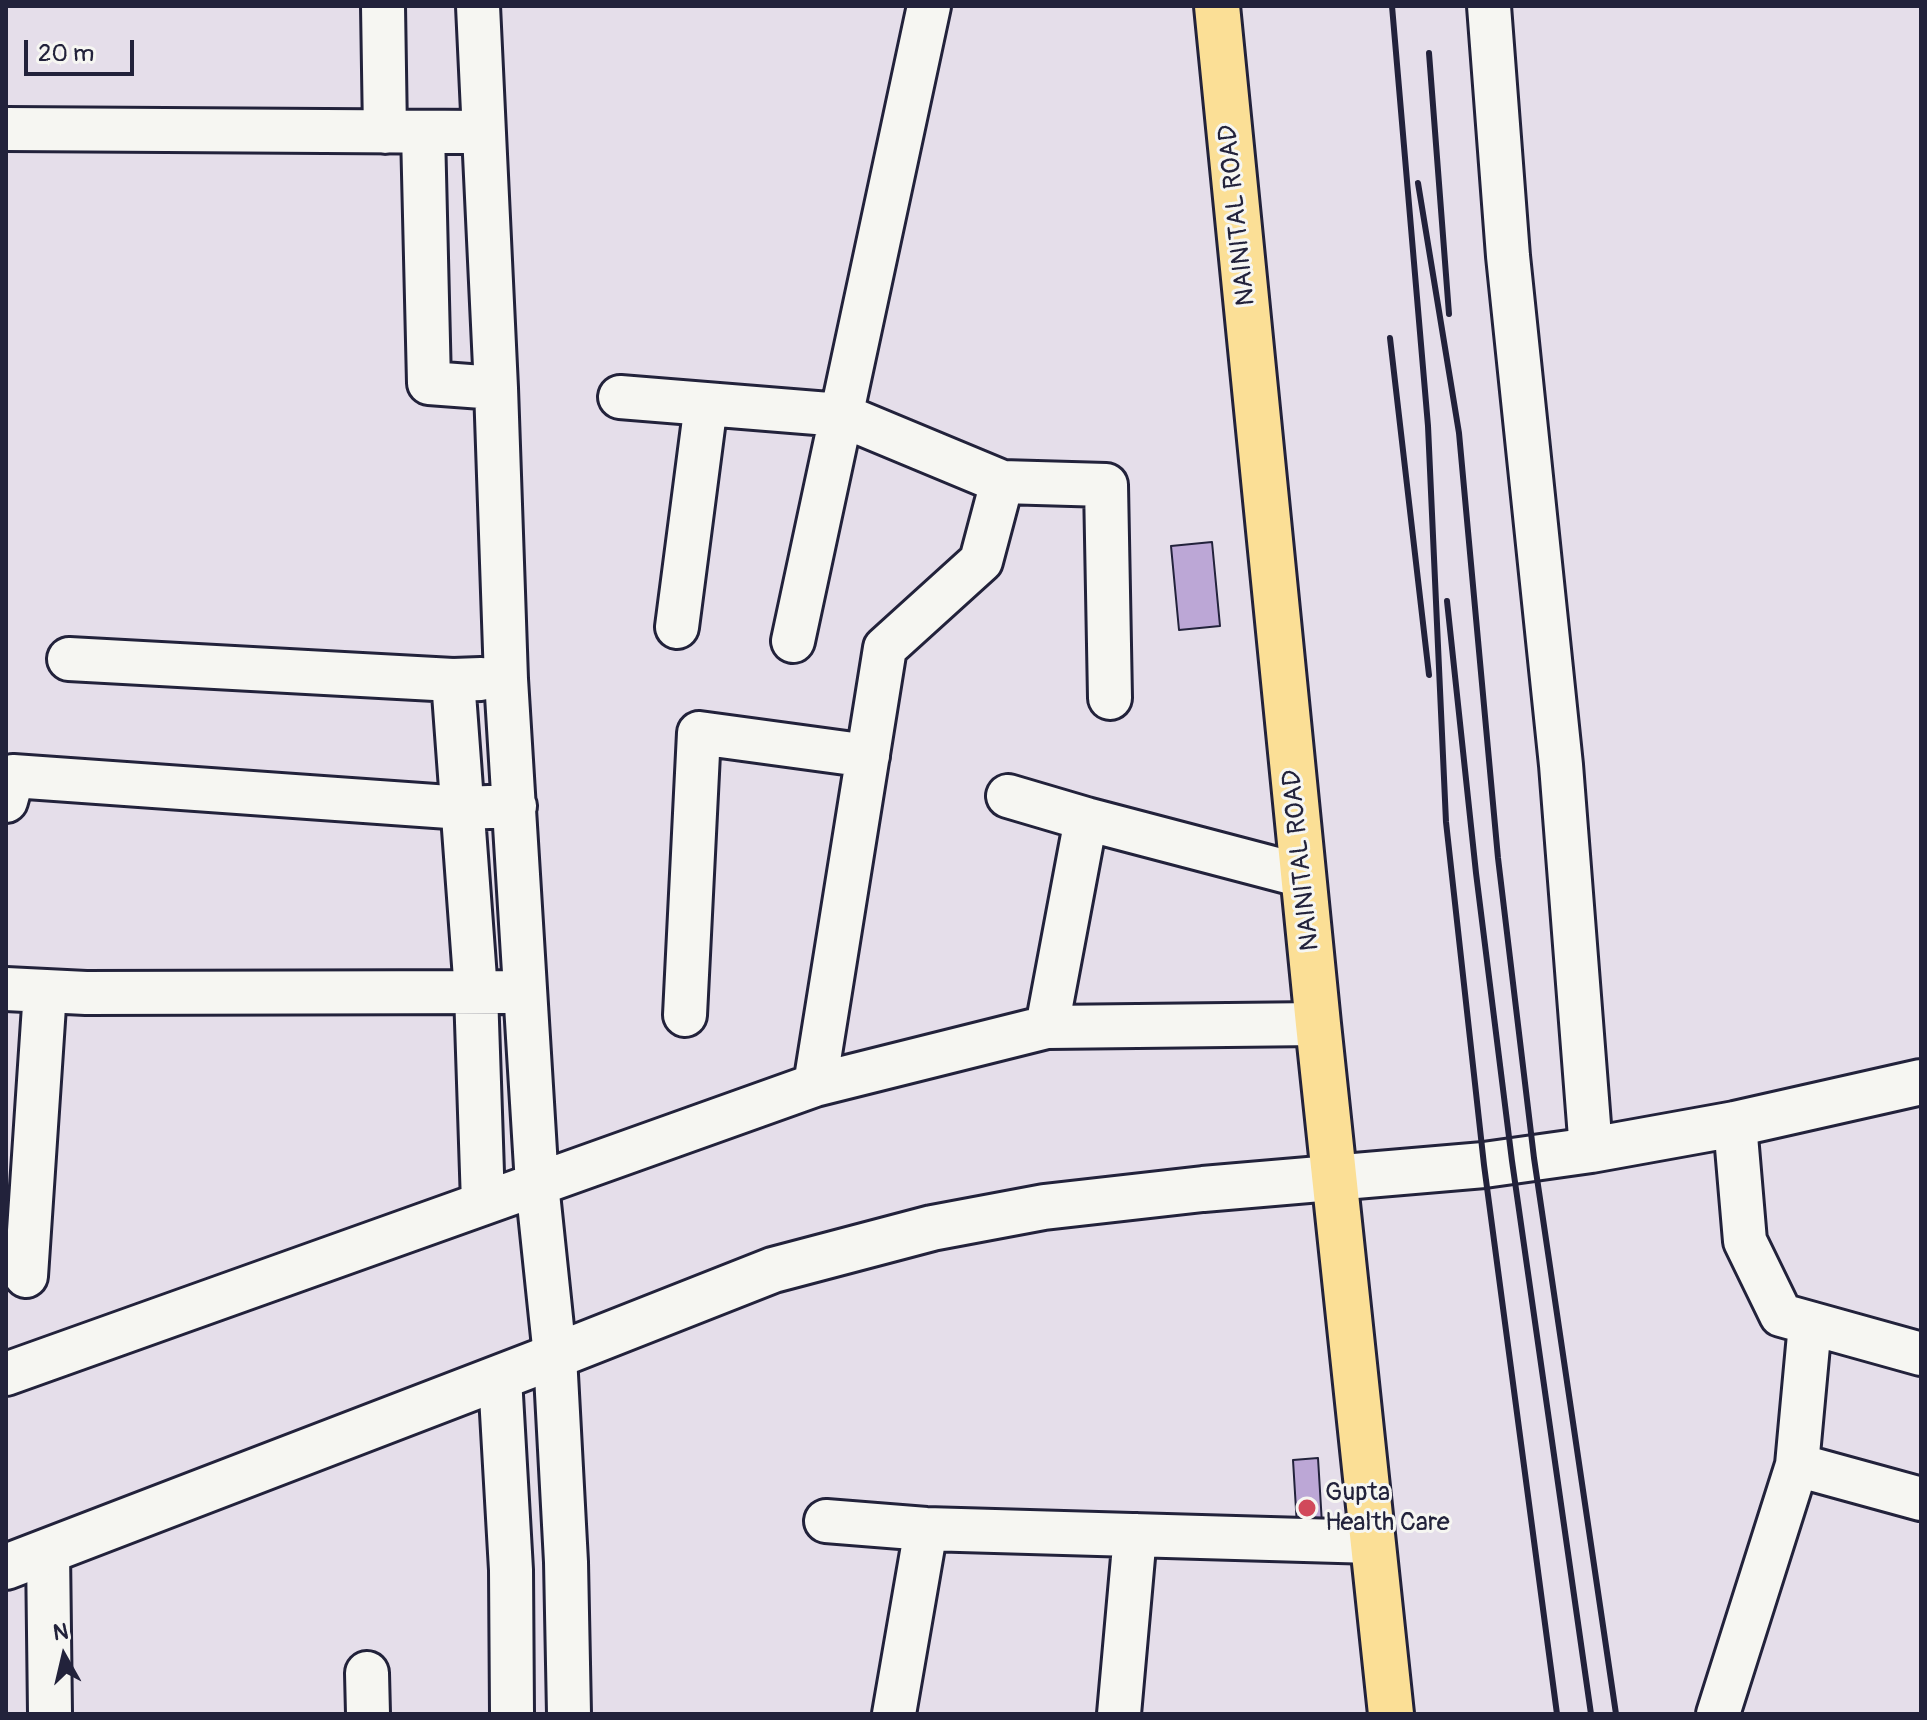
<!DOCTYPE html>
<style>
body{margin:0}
#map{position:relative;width:1927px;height:1720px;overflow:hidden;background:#e5deea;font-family:Pangolin,sans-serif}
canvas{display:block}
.frame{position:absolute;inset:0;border:8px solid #22223b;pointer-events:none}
.north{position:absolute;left:24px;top:1616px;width:80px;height:80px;-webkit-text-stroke:6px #f6f6f2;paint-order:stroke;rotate:352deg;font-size:22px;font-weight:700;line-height:32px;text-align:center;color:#22223b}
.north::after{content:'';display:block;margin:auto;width:28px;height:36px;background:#22223b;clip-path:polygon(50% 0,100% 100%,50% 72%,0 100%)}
.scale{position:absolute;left:24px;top:40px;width:110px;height:36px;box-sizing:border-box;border:4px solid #22223b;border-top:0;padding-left:10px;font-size:24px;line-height:28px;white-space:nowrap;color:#22223b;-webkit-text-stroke:6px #f6f6f2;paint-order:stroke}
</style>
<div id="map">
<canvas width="1927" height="1720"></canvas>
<div class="frame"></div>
<div class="north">N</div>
<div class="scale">20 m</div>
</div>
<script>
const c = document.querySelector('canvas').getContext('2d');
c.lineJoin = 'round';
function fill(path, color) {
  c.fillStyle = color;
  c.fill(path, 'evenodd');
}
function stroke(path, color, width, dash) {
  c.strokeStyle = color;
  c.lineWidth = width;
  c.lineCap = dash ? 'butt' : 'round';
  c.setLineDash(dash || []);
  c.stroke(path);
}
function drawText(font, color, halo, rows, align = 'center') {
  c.font = font + ' Pangolin,sans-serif';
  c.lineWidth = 6;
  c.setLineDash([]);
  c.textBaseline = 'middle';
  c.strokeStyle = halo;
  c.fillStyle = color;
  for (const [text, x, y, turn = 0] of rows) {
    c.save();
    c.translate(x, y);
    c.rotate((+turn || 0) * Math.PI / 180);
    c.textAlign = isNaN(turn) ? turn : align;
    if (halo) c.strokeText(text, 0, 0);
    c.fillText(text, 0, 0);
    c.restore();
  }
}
const building = new Path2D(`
 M1212 542 1220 626 1179 630 1171 546Z
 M1318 1458 1322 1524 1297 1526 1293 1460Z`);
fill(building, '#bca7d6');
stroke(building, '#22223b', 2);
const street = new Path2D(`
 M383 6 385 132
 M478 6 496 388 506 679 537 1184 555 1356 566 1562 569 1714
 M1489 6 1508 256 1561 765 1591 1150
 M6 129 484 132
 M423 132 429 383 496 388
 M620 397 841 415 1002 482 981 561 885 648 815 1085
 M1002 482 1106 485 1110 698
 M677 627 706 404
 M793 641 929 6
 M69 659 453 680 481 679
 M453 680 476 992 483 1203
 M1008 796 1086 819
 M6 801 13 776 463 808 515 806
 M6 989 86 993 504 992
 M685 1015 699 733 868 756
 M1047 1027 1086 819 1303 876
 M1735 1124 1745 1241 1781 1315 1921 1354
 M26 1276 45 991
 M6 1374 815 1085 1047 1027 1318 1024
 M500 1378 511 1570 512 1714
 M1797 1465 1921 1499
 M826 1521 926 1529 1373 1542
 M48 1551 50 1714
 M367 1673 368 1714
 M894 1714 926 1529
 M1119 1714 1135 1535
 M1718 1714 1797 1465 1810 1324`);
const secondary = new Path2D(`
 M6 1567 555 1356 773 1270 932 1228 1044 1207 1203 1189 1484 1165 1591 1150 1735 1124 1921 1082`);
const primary = new Path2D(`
 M1217 6 1318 1024 1391 1714`);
stroke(street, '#22223b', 48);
stroke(secondary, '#22223b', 50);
stroke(primary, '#22223b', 50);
stroke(street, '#f6f6f2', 42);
stroke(secondary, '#f6f6f2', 44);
stroke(primary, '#fbdf96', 44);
stroke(new Path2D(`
 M1392 6 1428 426 1446 822 1484 1165 1557 1714
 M1429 53 1449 314
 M1418 183 1459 433 1498 858 1534 1158 1616 1714
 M1390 338 1429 675
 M1447 601 1476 873 1512 1161 1591 1714`), '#22223b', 6);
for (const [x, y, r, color] of [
 [1307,1508,10,"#d1495b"]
]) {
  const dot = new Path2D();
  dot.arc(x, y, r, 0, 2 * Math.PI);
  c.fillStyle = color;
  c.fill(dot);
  stroke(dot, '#f6f6f2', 3);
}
drawText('26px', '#22223b', '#f6f6f2', [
 ["NAINITAL ROAD",1238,215,-96],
 ["NAINITAL ROAD",1302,860,-96]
]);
drawText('26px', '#22223b', '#f6f6f2', [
 ["Gupta",1325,1493],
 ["Health Care",1325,1523]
], 'left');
</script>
